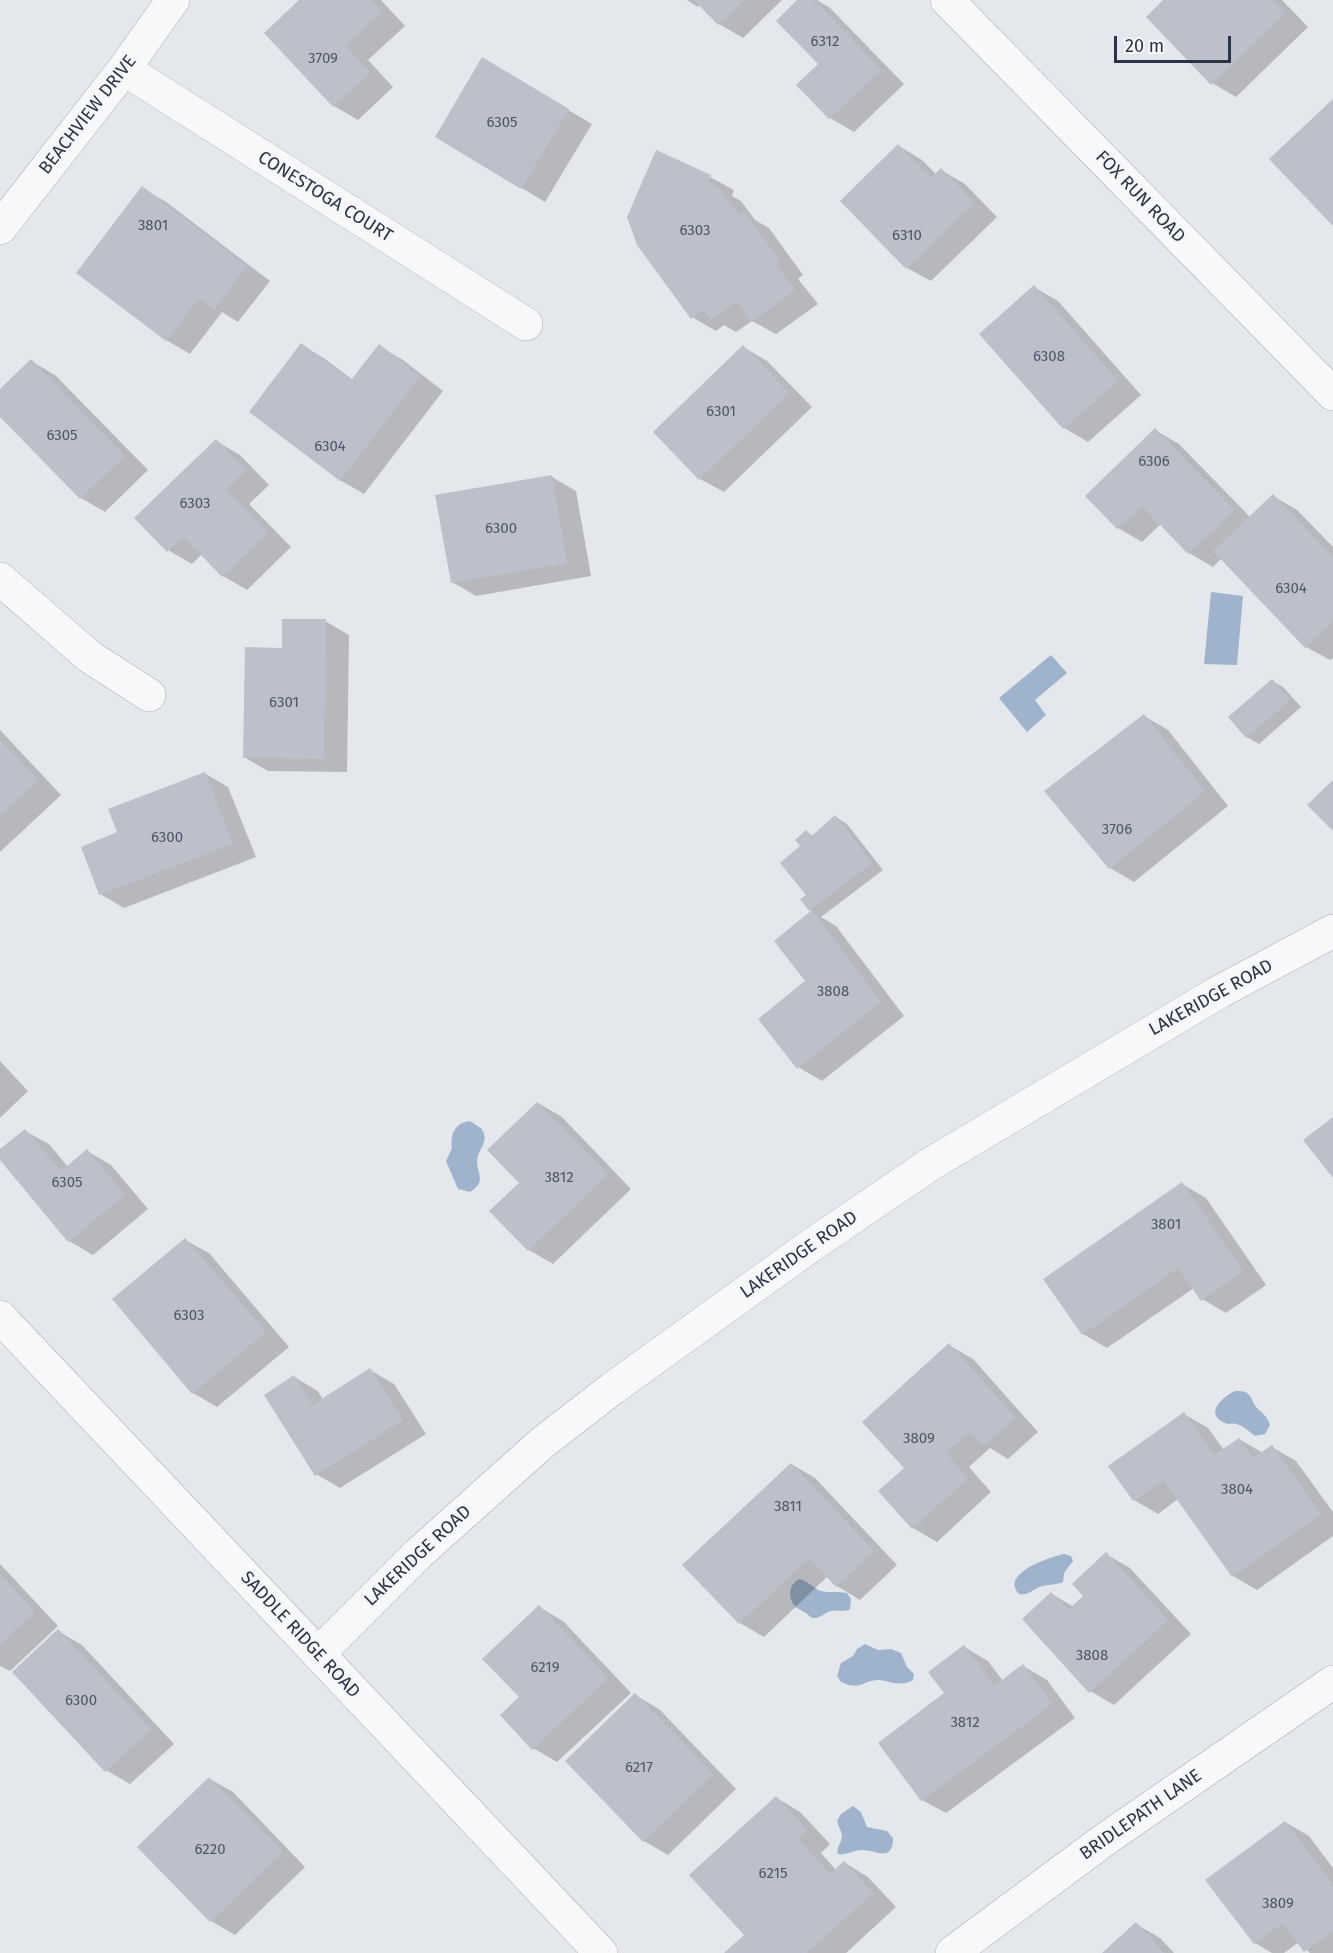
<!DOCTYPE html>
<style>
body{margin:0}
#map{position:relative;width:1333px;height:1953px;overflow:hidden;background:#e4e7ec;font-family:"Fira Sans",sans-serif}
canvas{display:block}
.scale{position:absolute;left:1114px;top:36px;width:117px;height:27px;box-sizing:border-box;border:3px solid #2b3445;border-top:0;padding-left:8px;font-size:18px;line-height:21px;white-space:nowrap;color:#2b3445;-webkit-text-stroke:4px #f4f6f9;paint-order:stroke}
</style>
<div id="map">
<canvas width="1333" height="1953"></canvas>
<div class="scale">20 m</div>
</div>
<script>
const c = document.querySelector('canvas').getContext('2d');
c.lineJoin = 'round';
function fill(path, color) {
  c.fillStyle = color;
  c.fill(path, 'evenodd');
}
function stroke(path, color, width, dash) {
  c.strokeStyle = color;
  c.lineWidth = width;
  c.lineCap = dash ? 'butt' : 'round';
  c.setLineDash(dash || []);
  c.stroke(path);
}
function drawText(font, color, halo, rows, align = 'center') {
  c.font = font + ' "Fira Sans",sans-serif';
  c.lineWidth = 4.5;
  c.setLineDash([]);
  c.textBaseline = 'middle';
  c.strokeStyle = halo;
  c.fillStyle = color;
  for (const [text, x, y, turn = 0] of rows) {
    c.save();
    c.translate(x, y);
    c.rotate((+turn || 0) * Math.PI / 180);
    c.textAlign = isNaN(turn) ? turn : align;
    if (halo) c.strokeText(text, 0, 0);
    c.fillText(text, 0, 0);
    c.restore();
  }
}
fill(new Path2D(`
 M1211 592 1243 596 1237 665 1204 664Z
 M1051 655 1067 673 1035 700 1046 715 1027 732 999 698Z
 M470 1121 482 1129C488 1141 482 1145 478 1156 473 1171 490 1180 470 1192L458 1189 446 1161 452 1148C450 1134 455 1123 470 1121Z
 M1235 1391C1254 1390 1249 1400 1258 1409 1263 1414 1267 1416 1270 1425L1265 1434 1255 1436C1247 1430 1239 1421 1228 1424 1203 1416 1220 1398 1235 1391Z
 M1064 1554 1071 1556 1073 1561 1064 1573 1063 1582C1056 1585 1050 1584 1043 1586 1033 1588 1030 1596 1019 1594 1000 1573 1050 1557 1064 1554Z
 M799 1579C807 1580 813 1588 821 1591 829 1593 838 1591 847 1593L851 1599 850 1609C843 1613 839 1609 831 1611 826 1612 819 1619 814 1618 810 1618 809 1615 806 1613 803 1611 800 1610 797 1608 787 1599 788 1585 799 1579Z
 M865 1644 878 1650 891 1649 901 1653 907 1667 914 1674 913 1680C902 1687 891 1682 880 1680 863 1679 862 1692 841 1682L837 1676 841 1663 853 1656 857 1649Z
 M853 1806 861 1812 867 1827 887 1831 893 1838C893 1864 875 1849 861 1850 852 1851 846 1855 838 1854 836 1847 842 1843 842 1835 841 1830 838 1826 837 1821L841 1814Z`), '#9fb4cc');
fill(new Path2D(`
 M301 0H381L405 26 368 60 393 87 358 120 334 106 266 33Z
 M687 0H782L743 38 719 24 700 4 698 7Z
 M799 0H817L830 8 904 84 854 132 830 118 798 85 820 64Z
 M1166 0H1282L1308 27 1236 97 1212 83Z
 M483 60 592 124 545 202 437 137Z
 M899 146 922 160 937 175 941 170 965 184 997 217 931 281 907 268Z
 M710 177 734 190 732 196 741 201 755 220 769 228 803 275 798 279 818 304 776 334 752 321 736 332 724 325 716 331 692 317 638 244Z
 M142 188 166 202 270 281 238 322 222 312 190 354 166 340Z
 M1034 287 1058 301 1141 395 1088 442 1064 428 981 334Z
 M302 345 325 359 353 380 379 346 403 360 443 391 364 494 340 480Z
 M743 347 767 361 812 407 724 492 700 479Z
 M31 361 55 375 148 470 105 512 81 498 0 415V391Z
 M1155 430 1179 444 1251 518 1273 496 1297 510 1333 547V658L1330 660 1306 647 1222 558 1213 567 1189 553 1161 524 1142 542 1118 528 1087 496Z
 M216 441 240 455 269 485 249 504 291 547 247 590 223 576 202 554 192 564 168 550Z
 M552 477 576 491 591 576 476 596 452 582Z
 M325 621 349 635 347 772 268 771 244 757 283 650Z
 M1272 681 1283 687 1301 707 1259 744 1247 737 1230 717Z
 M1144 716 1168 730 1228 806 1134 882 1110 868Z
 M0 730 61 795 0 852Z
 M204 773 228 787 256 857 124 908 100 894 119 833Z
 M836 817 847 824 883 870 821 917 836 926 904 1016 822 1081 798 1067 807 981 776 941 813 912 810 910 808 895 802 846 806 832 814 836Z
 M0 1061 28 1091 0 1118Z
 M538 1103 562 1117 631 1189 553 1264 529 1250 521 1183Z
 M25 1131 49 1144 68 1167 87 1151 111 1165 148 1209 93 1255 69 1241 0 1158V1151Z
 M1182 1184 1206 1198 1266 1285 1226 1313 1202 1299 1194 1288 1107 1348 1083 1334Z
 M185 1240 209 1253 289 1347 217 1407 193 1393Z
 M949 1345 973 1359 1038 1432 1008 1459 990 1448 969 1467 991 1492 937 1542 913 1528 906 1468Z
 M370 1370 394 1384 426 1434 340 1488 316 1474 294 1377 318 1391 323 1400Z
 M1184 1414 1208 1428 1224 1450 1239 1439 1263 1453 1272 1447 1296 1461 1333 1512V1536L1257 1590 1233 1576 1178 1499 1158 1514 1134 1500Z
 M791 1464 815 1478 897 1565 860 1600 837 1586 828 1576 764 1637 740 1623Z
 M1106 1554 1130 1568 1191 1634 1114 1705 1090 1691 1052 1594 1074 1607 1085 1596Z
 M0 1564 58 1626 10 1671 0 1666Z
 M539 1607 563 1621 631 1693 557 1762 533 1748 521 1697Z
 M58 1631 82 1645 174 1744 130 1784 106 1770Z
 M964 1647 988 1661 1003 1681 1023 1666 1047 1680 1075 1718 946 1813 922 1800 946 1694Z
 M635 1695 659 1709 736 1789 668 1855 644 1841Z
 M210 1779 233 1792 305 1867 235 1935 211 1921 139 1847Z
 M777 1798 800 1812 830 1844 821 1853 836 1870 845 1863 868 1877 896 1907 846 1953H726L746 1935Z
 M1285 1822 1309 1836 1333 1868V1953H1310L1299 1942 1284 1953H1272L1255 1943Z
 M1136 1924 1160 1938 1174 1953H1104Z`), '#0003');
fill(new Path2D(`
 M299 0H371L382 11 346 46 370 73 333 107 264 33Z
 M694 0H744L718 25Z
 M797 0H814L881 70 829 119 796 85 818 64 776 21Z
 M1163 0H1273L1285 13 1211 85 1146 17Z
 M482 57 569 109 521 189 435 137Z
 M1333 99V226L1269 159Z
 M898 144 931 178 941 168 974 203 906 269 840 201Z
 M656 150 711 175 708 182 717 186 740 216 745 213 780 261 776 265 795 290 751 322 737 301 711 320 704 309 691 319 637 245 627 217Z
 M142 186 247 266 214 309 199 298 166 341 76 273Z
 M1034 285 1118 381 1063 429 979 334Z
 M301 343 351 380 379 344 420 376 340 481 249 412Z
 M743 345 789 393 699 480 653 432Z
 M31 359 125 456 80 499 0 417V389Z
 M1155 428 1234 510 1188 554 1142 506 1117 529 1085 496Z
 M216 439 246 470 226 490 268 533 222 577 183 536 167 552 134 518Z
 M552 475 567 563 451 583 435 495Z
 M1273 494 1333 557V621L1305 648 1213 551Z
 M282 619H326L324 759 243 758 245 647 282 648Z
 M1272 679 1290 700 1246 738 1228 717Z
 M1144 714 1205 791 1109 869 1044 791Z
 M0 740 38 780 0 816Z
 M205 772 233 844 99 895 81 847 117 832 108 809Z
 M1333 780V831L1307 805Z
 M835 815 872 863 809 911 800 899 806 895 780 863 800 846 795 840 806 830 812 836Z
 M812 910 881 1002 797 1069 758 1019 805 981 774 941Z
 M537 1102 608 1174 528 1251 489 1211 519 1183 487 1150Z
 M1333 1117V1178L1303 1140Z
 M25 1129 61 1171 87 1149 125 1195 68 1242 0 1160V1149Z
 M1182 1182 1243 1271 1201 1301 1178 1268 1082 1335 1043 1279Z
 M185 1238 266 1332 192 1394 112 1299Z
 M949 1343 1015 1417 984 1446 969 1432 946 1453 968 1478 912 1529 878 1491 904 1468 862 1422Z
 M370 1368 403 1420 315 1476 264 1395 294 1375 312 1405Z
 M1184 1412 1214 1455 1239 1438 1253 1458 1272 1445 1321 1514 1232 1577 1163 1480 1133 1501 1108 1466Z
 M791 1463 874 1551 836 1587 809 1558 739 1624 682 1565Z
 M1106 1552 1168 1620 1089 1693 1022 1619 1051 1592 1068 1610 1083 1596 1072 1584Z
 M0 1574 35 1612 0 1645Z
 M539 1605 608 1678 532 1750 500 1715 519 1697 482 1659Z
 M58 1629 151 1729 105 1772 12 1672Z
 M964 1645 994 1686 1023 1664 1052 1704 921 1801 878 1743 944 1693 928 1672Z
 M635 1693 713 1774 643 1842 565 1761Z
 M209 1777 283 1852 210 1922 137 1847Z
 M776 1796 807 1830 798 1839 830 1874 844 1861 873 1893 807 1953H724L744 1935 689 1875Z
 M1285 1821 1333 1885V1931L1304 1952 1283 1923 1254 1944 1205 1880Z
 M1136 1922 1164 1953H1102Z`), '#bbc0ca');
const street = new Path2D(`
 M947 0 1333 394
 M124 69 526 324
 M0 228 124 69 173 0
 M0 579 90 657 149 695
 M0 1317 601 1953
 M318 1654 418 1554 542 1443 613 1388 806 1249 929 1165 1219 992 1333 931
 M952 1953 1107 1838 1333 1682`);
stroke(street, '#a9aeb7', 34);
stroke(street, '#f7f8fa', 33);
drawText('15px', '#4f5766', null, [
 ["6312",825,42],
 ["3709",323,59],
 ["6305",502,123],
 ["3801",153,226],
 ["6303",695,231],
 ["6310",907,236],
 ["6308",1049,357],
 ["6301",721,412],
 ["6305",62,436],
 ["6304",330,447],
 ["6306",1154,462],
 ["6303",195,504],
 ["6300",501,529],
 ["6304",1291,589],
 ["6301",284,703],
 ["3706",1117,830],
 ["6300",167,838],
 ["3808",833,992],
 ["3812",559,1178],
 ["6305",67,1183],
 ["3801",1166,1225],
 ["6303",189,1316],
 ["3809",919,1439],
 ["3804",1237,1490],
 ["3811",788,1507],
 ["3808",1092,1656],
 ["6219",545,1668],
 ["6300",81,1701],
 ["3812",965,1723],
 ["6217",639,1768],
 ["6220",210,1850],
 ["6215",773,1874],
 ["3809",1278,1904]
]);
drawText('18px', '#2b3445', '#f4f6f9', [
 ["BEACHVIEW DRIVE",88,115,-52],
 ["CONESTOGA COURT",325,197,32],
 ["FOX RUN ROAD",1140,197,46],
 ["LAKERIDGE ROAD",1211,998,-29],
 ["LAKERIDGE ROAD",799,1255,-35],
 ["LAKERIDGE ROAD",418,1556,-43],
 ["SADDLE RIDGE ROAD",300,1635,47],
 ["BRIDLEPATH LANE",1141,1815,-35]
]);
</script>
